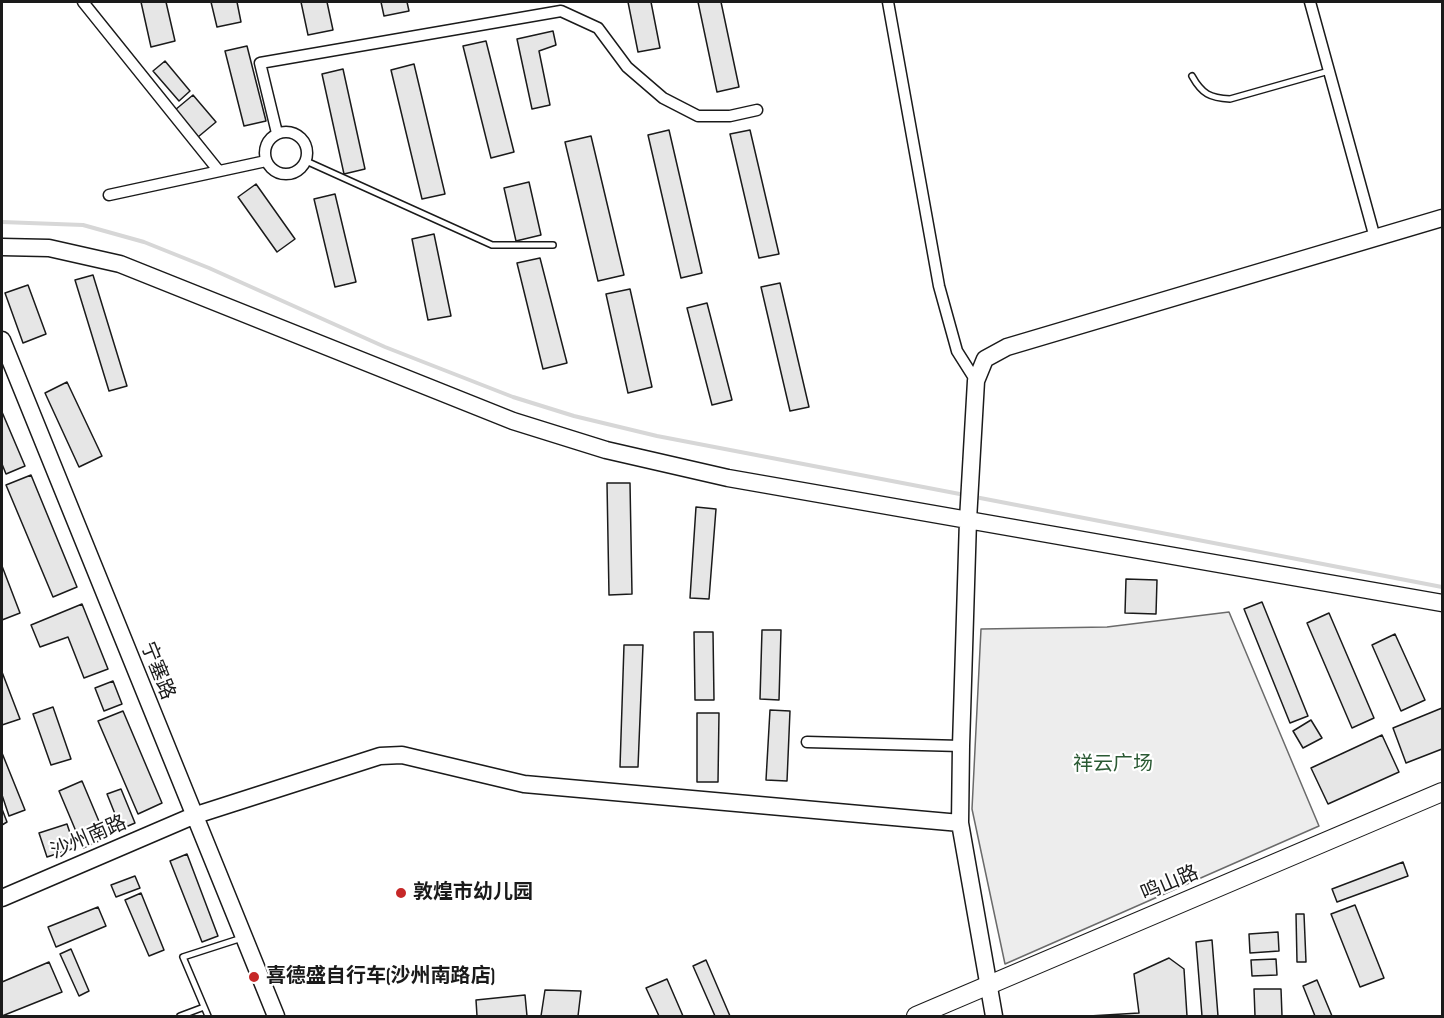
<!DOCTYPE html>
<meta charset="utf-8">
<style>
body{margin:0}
#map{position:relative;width:1444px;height:1018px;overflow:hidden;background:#fff;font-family:"Sofia Sans Condensed",sans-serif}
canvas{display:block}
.frame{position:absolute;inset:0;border:3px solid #1a1a1a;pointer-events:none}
</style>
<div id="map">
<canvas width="1444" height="1018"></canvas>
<div class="frame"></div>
</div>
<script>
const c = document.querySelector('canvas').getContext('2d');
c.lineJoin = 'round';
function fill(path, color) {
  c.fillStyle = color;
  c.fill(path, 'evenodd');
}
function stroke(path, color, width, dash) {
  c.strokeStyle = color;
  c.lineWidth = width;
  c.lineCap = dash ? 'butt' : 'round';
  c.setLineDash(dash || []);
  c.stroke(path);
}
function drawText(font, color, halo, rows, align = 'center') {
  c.font = font + ' "Sofia Sans Condensed","Noto Sans SC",sans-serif';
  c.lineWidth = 4.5;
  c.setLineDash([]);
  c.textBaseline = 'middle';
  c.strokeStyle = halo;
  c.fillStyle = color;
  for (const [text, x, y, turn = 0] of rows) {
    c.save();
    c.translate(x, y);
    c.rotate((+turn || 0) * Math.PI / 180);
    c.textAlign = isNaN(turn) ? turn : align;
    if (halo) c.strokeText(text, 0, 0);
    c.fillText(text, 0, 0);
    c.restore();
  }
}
const built = new Path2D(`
 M1229 612 1319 826 1005 964 972 809 981 629 1107 627Z`);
fill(built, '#ededed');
stroke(built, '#6a6a6a', 1.5);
stroke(new Path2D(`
 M2 222 83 225 144 242 209 268 385 347 513 397 574 416 657 436 965 495
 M975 497 1442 587`), '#d7d7d7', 4);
const building = new Path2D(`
 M141 2H166L175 41 151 47Z
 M211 2H237L241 22 217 27Z
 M301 2H327L333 30 308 35Z
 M381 2H407L409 11 384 16Z
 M628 2H651L660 48 638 52Z
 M698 2H721L739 87 717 92Z
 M553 31 556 45 539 51 550 105 532 109 517 39Z
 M486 41 514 152 491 158 463 46Z
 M247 46 266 121 244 126 225 51Z
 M165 61 190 91 179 101 153 71Z
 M414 64 445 194 422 199 391 70Z
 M343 69 365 169 344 174 322 74Z
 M193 95 216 122 198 137 175 110Z
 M669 130 702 273 681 278 648 135Z
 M750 130 779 254 759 258 730 134Z
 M591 136 624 275 598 281 565 142Z
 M529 182 541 235 516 241 504 188Z
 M256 184 295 239 277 252 238 197Z
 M335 194 356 282 335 287 314 199Z
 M434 234 451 316 428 320 412 239Z
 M540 258 567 363 543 369 517 263Z
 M93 275 127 386 109 391 75 280Z
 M780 283 809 407 790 411 761 287Z
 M28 285 46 334 23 343 5 293Z
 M630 289 652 387 628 393 606 294Z
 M707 303 732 400 712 405 687 308Z
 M67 382 102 456 79 467 45 393Z
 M2 412 25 466 6 474 2 464Z
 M31 475 77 587 53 597 6 485Z
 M607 483H630L632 594 609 595Z
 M696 507 716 509 709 599 690 598Z
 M2 566 20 613 2 620Z
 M1126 579 1157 580 1156 614 1125 613Z
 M1262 602 1308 716 1290 723 1244 609Z
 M82 604 108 669 84 678 68 637 40 647 31 625Z
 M1329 613 1374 718 1352 728 1307 623Z
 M762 630H781L779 700 760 699Z
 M694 632H713L714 700H695Z
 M1395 634 1425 700 1401 711 1372 645Z
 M624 645H643L638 767H620Z
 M2 672 20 719 2 725Z
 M113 681 122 704 104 711 95 688Z
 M53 707 71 759 51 765 33 714Z
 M1442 708V749L1406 763 1393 728Z
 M770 710 790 711 787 781 766 780Z
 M123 711 162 803 138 814 98 721Z
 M697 713H719L718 782H697Z
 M1311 720 1322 738 1303 748 1293 731Z
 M1382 735 1399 772 1328 804 1311 768Z
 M2 753 25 810 9 816 2 795Z
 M82 781 106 838 83 848 59 791Z
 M121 789 135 823 121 829 107 794Z
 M2 809 7 822 2 825Z
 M67 824 75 848 47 857 39 833Z
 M187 854 218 936 202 942 170 861Z
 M1403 862 1408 876 1337 902 1332 889Z
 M135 876 140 888 116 897 111 885Z
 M141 893 164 950 149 956 125 900Z
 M1355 905 1384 978 1360 987 1331 914Z
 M98 907 106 926 56 947 48 927Z
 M1296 914H1304L1306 962H1297Z
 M1278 932 1279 951 1250 953 1249 934Z
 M1212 940 1218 1016H1202L1196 942Z
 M71 949 89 991 79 996 60 954Z
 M1169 958 1184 969 1187 1016H1089L1139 1013 1134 974Z
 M1276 959 1277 975 1252 976 1251 960Z
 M706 960 730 1016H715L693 966Z
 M49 962 62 992 2 1016V982Z
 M667 979 683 1016H659L646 988Z
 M1317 980 1332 1016H1315L1303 986Z
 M1254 989H1281L1282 1016H1255Z
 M545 990 581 991 578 1016H541Z
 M525 995 527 1016H477L476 1000Z`);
fill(building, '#e6e6e6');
stroke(building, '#1a1a1a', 1.5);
const lane = new Path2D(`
 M1192 76C1202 94 1210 98 1230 99L1329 71
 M306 161 492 245H553
 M180 1016 204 1007
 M208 1016 183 957 242 938`);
const street = new Path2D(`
 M83 2 218 170
 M888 2 939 286 957 351 976 381
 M1310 2 1375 238
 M265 153a21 21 0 1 1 42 0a21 21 0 1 1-42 0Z
 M277 133 260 63 561 11 598 28 627 67 663 98 698 116H730L757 110
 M109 195 266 161
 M807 742 961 746`);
const secondary = new Path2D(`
 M2 247 49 248 120 264 513 421 606 450 728 478 1442 603
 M2 340 276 1016
 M2 898 193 816 380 756 402 755 524 784 960 823
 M994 1016 960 823 961 746 968 520 976 381 985 359 1007 347 1442 218`);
const primary = new Path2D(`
 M916 1016 1442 792`);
stroke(lane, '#1a1a1a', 8);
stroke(street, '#1a1a1a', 13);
stroke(secondary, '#1a1a1a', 19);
stroke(primary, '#1a1a1a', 20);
stroke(lane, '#fff', 5);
stroke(street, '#fff', 10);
stroke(secondary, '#fff', 16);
stroke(primary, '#fff', 18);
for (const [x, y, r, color] of [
 [401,893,6,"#c62828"],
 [254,977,6,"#c62828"]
]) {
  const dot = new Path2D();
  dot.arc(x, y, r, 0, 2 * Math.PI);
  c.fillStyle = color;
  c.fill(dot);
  stroke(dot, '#fff', 2);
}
drawText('20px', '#1a1a1a', '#fff', [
 ["宁塞路",157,671,68],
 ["沙州南路",89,838,-23],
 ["鸣山路",1170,884,-23]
]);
drawText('20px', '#2b5a34', '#fff', [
 ["祥云广场",1113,765]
]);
drawText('bold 20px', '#1a1a1a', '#fff', [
 ["敦煌市幼儿园",413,893],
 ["喜德盛自行车(沙州南路店)",266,977]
], 'left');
</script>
